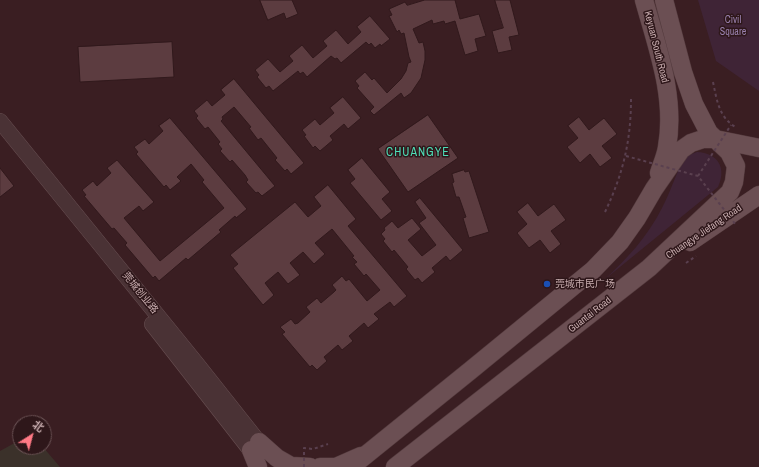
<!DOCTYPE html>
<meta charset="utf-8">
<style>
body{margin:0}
#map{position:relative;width:759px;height:467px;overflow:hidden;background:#3a1e22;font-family:"Archivo Narrow","Noto Sans SC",sans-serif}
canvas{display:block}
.north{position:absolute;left:12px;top:415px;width:40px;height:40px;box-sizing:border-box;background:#2e171a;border:1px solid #6b5355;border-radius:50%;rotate:36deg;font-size:11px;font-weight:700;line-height:16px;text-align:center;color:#c7acae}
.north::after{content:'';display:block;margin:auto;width:14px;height:18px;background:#ff7985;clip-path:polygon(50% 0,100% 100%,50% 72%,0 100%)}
</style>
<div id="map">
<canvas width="759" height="467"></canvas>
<div class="north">北</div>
</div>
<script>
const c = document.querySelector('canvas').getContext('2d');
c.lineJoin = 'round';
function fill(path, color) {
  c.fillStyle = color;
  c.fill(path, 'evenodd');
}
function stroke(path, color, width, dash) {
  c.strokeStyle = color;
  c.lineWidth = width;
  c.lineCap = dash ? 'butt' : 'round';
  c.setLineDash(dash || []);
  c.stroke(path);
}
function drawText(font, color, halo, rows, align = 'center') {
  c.font = font + ' "Archivo Narrow","Noto Sans SC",sans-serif';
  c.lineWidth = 3;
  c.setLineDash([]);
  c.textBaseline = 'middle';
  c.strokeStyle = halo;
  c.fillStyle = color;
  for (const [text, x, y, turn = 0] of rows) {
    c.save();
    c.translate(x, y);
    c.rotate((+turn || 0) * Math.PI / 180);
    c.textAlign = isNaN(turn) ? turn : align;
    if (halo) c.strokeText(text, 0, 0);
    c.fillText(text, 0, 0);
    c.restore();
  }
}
fill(new Path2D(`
 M20 440V447H43L60 467H0V451Z`), '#3b312a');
fill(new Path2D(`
 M698 0H759V91L716 61Z
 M697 152C718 153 727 168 718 187L604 280C627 259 648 236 662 208 670 193 675 176 683 161L689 155Z`), '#3f2436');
const building = new Path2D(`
 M260 0H292L298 14 286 19 284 13 268 20Z
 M425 0H455L460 19 479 14 486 36 475 39 478 51 465 55 455 21 445 24 444 21 433 24 432 20 413 29 419 43 423 42 425 51V60L421 78 411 93 404 98 401 93 374 115 370 111 374 107 357 88 359 86 355 81 365 72 372 80 374 78 387 93 401 79 406 71 408 63 411 62 409 57 404 33 401 34 399 30 397 32 389 16 392 15 389 9 405 2 407 5Z
 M495 0H510L519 35 509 37 512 50 498 53 492 31 503 28Z
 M370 16 390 39 381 46 380 44 375 48 371 43 369 45 366 42 341 63 337 58 335 59 331 56 307 77 303 72 300 74 298 71 273 91 269 86 266 88 257 77 259 75 255 70 268 59 280 72 293 61 289 56 302 45 313 58 327 46 323 41 336 30 348 44 361 32 357 27Z
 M172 42 174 77 80 82 78 47Z
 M234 79 304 163 291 174 287 169 285 171 275 160 277 158 261 138 258 140 249 128 251 127 234 107 222 117 223 119 221 121 275 186 262 196 258 192 256 193 246 182 248 180 245 175 232 160 230 162 220 151 222 149 218 144 220 142 208 127 205 129 196 118 198 116 194 111 207 100 212 106 225 95 221 90Z
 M343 97 361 118 348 129 344 124 330 136 333 140 320 151 315 146 313 148 304 136 306 135 302 130 315 119 320 125 334 113 330 108Z
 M428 115 458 158 408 192 378 149Z
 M579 117 589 130 604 118 617 134 602 146 612 158 600 167 590 154 580 163 567 147 578 138 568 126Z
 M170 118 247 209 236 218 235 216 219 230 221 232 188 260 186 258 159 281 155 276 153 278 125 245 127 243 114 228 112 229 84 196 86 195 82 190 93 181 97 186 111 173 107 168 117 160 154 202 143 211 139 206 124 218 160 261 224 208 202 182 204 180 191 164 177 177 181 181 170 190 166 185 164 187 136 154 138 152 134 147 145 139 149 144 163 131 159 126Z
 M362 158 390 192 382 199 392 211 381 220 350 183 355 179 348 170Z
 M0 168 14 186 0 197Z
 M464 170 465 172 469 171 489 232 469 238 463 218 466 217 459 197H456L452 183 454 182 452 174Z
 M328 185 356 219 348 226 407 296 394 307 390 302 374 314 379 319 368 328 364 323 349 336 353 341 342 350 338 345 324 357 327 361 317 370 312 365 310 367 282 334 285 332 280 327 291 319 295 324 298 323 310 312 306 307 317 298 321 303 334 292 336 290 332 285 342 276 346 281 349 279 367 301 380 290 366 274 364 276 354 264 357 262 352 257 354 256 332 229 315 243 325 254 314 264 303 252 290 263 300 275 288 284 278 272 265 283 274 295 263 305 233 268 238 264 230 255 295 202 308 217 321 206 314 197Z
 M420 198 463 250 450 261 446 256 432 268 435 272 422 283 418 278 415 280 406 269 408 267 394 250 392 252 383 241 385 239 381 234 385 230 384 228 392 221 398 228 412 218 421 229 408 240 422 256 436 245 419 223 426 218 415 202Z
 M528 203 538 216 554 204 566 220 551 231 561 244 550 253 540 240 529 248 517 233 527 224 517 212Z`);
fill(building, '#5c3c40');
stroke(building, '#31191c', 1);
const minor = new Path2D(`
 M0 121 197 364 265 450
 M152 324 258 460`);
const major = new Path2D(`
 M644 0C657 47 676 97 667 147 666 155 662 164 659 173
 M690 242 759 195
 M259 442 277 458 291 466 310 467
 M251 450 258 467
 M320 467H336L361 456
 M351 467 471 370 593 270 620 242 637 218 654 189 681 150 691 143 703 139H715L759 148
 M395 467 649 268 730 192 734 182 736 166 729 152 709 133 694 104 683 72 664 0`);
stroke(minor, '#684f52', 16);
stroke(major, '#543b3e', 19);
stroke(new Path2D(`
 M713 82C717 101 719 118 737 128
 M605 212C623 174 631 141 631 99
 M686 263 696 256`), '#5a404f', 2, [3, 3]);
stroke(minor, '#4a3235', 15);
stroke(major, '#6b4f53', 18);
stroke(new Path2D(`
 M626 156 698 176 736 225
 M698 176 731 125
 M304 467V448L313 449 328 444`), '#5a404f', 2, [3, 3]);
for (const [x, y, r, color] of [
 [547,284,4,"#1a4fb4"]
]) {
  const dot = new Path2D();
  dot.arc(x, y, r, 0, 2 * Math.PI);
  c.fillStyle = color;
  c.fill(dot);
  stroke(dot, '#2e171a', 1.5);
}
drawText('10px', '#9981ae', '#2e171a', [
 ["Civil",733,20],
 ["Square",733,32]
]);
drawText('10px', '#c7acae', '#2e171a', [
 ["Keyuan South Road",656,47,76],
 ["Chuangye Jiefang Road",704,232,-34],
 ["莞城创业路",140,293,51],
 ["Guantai Road",590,315,-38]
]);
drawText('10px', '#c7acae', '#2e171a', [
 ["莞城市民广场",555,284]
], 'left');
c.letterSpacing = '1px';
drawText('12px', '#4fdfb8', '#2e171a', [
 ["CHUANGYE",418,153]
]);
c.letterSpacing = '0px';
</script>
